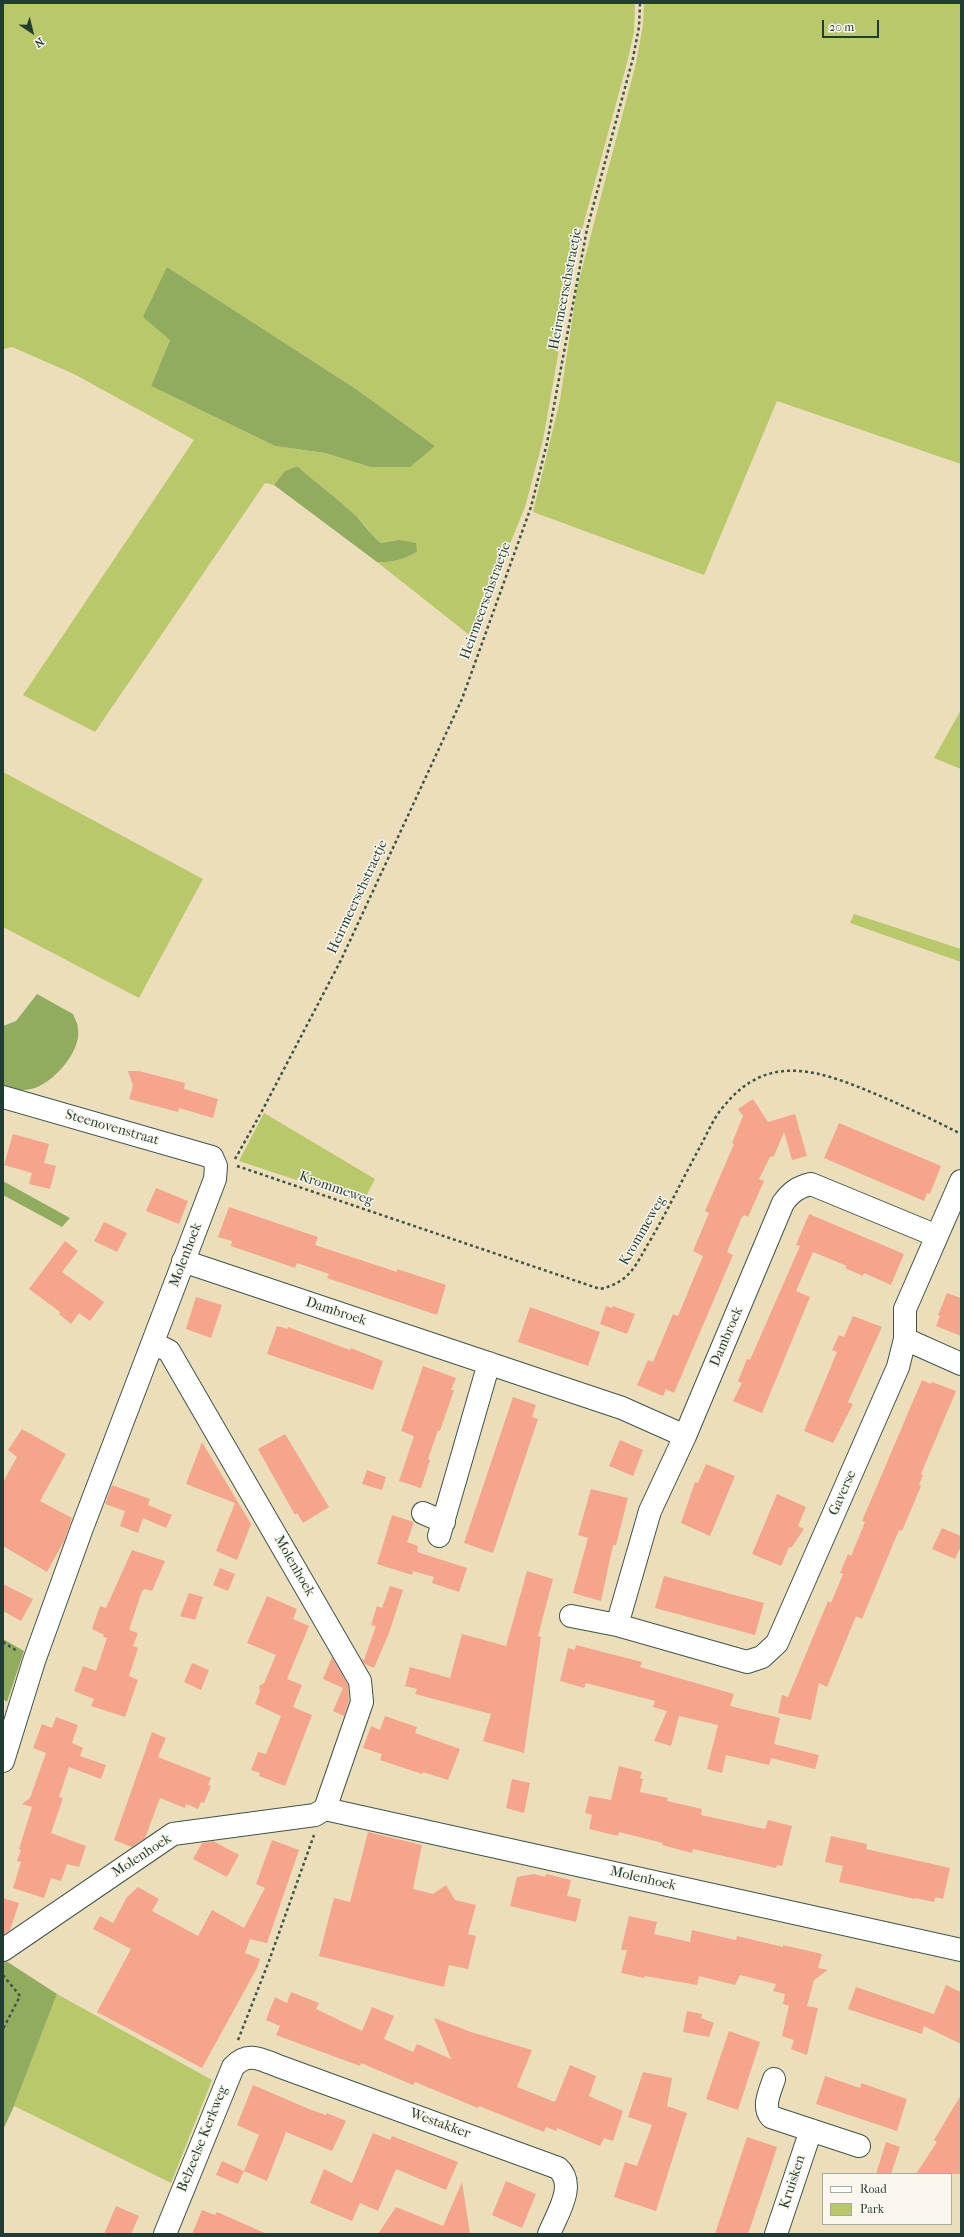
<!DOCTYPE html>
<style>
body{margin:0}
#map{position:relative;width:964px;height:2237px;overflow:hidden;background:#eddebb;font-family:"IM FELL French Canon",serif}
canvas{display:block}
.frame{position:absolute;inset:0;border:4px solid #1f3d34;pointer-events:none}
.legend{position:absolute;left:822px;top:2173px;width:130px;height:52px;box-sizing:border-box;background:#fbf7ec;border:1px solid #a3ada2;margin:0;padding:5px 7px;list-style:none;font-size:12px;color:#1f3d34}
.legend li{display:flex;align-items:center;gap:8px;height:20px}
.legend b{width:20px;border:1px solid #a3ada2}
.north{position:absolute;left:12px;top:12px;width:40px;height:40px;-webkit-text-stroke:3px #fbf7ec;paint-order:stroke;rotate:145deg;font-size:11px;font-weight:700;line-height:16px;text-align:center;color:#1f3d34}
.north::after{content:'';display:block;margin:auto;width:14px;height:18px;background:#1f3d34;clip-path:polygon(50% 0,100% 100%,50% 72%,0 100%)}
.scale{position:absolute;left:822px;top:20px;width:57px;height:18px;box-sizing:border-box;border:2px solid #1f3d34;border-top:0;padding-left:5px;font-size:12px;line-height:14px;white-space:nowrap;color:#1f3d34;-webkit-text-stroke:3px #fbf7ec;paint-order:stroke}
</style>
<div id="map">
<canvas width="964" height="2237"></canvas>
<div class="frame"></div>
<ul class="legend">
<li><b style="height:5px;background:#fff"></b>Road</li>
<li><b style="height:11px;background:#b8c86b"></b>Park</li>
</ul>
<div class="north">N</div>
<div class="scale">20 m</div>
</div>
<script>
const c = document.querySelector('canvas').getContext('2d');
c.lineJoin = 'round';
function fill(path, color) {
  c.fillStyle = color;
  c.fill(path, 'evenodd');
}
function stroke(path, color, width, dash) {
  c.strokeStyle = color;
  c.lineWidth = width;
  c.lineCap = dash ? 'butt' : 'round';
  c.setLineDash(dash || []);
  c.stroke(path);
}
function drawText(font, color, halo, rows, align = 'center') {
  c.font = font + ' "IM FELL French Canon",serif';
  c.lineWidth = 3;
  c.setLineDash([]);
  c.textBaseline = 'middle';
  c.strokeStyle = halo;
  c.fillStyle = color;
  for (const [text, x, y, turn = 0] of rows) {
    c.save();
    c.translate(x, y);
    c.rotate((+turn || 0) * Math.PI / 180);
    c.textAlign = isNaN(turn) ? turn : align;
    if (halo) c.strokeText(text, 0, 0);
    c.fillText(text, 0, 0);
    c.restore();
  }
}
fill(new Path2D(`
 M3 3H635L634 32 627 63 577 248 543 440 525 507 472 637 377 562C392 563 404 559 417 552L399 540 381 543C371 535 367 526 358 518 339 500 317 484 297 466L285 471 274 485 265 483 95 732 23 695 194 440 74 374 12 347 3 349ZM167 267 356 389 435 446 370 467 325 453 275 446 151 386 170 340Z
 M644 3H961V464L777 401 704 575 533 512 560 400 577 288 636 63 643 25Z
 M961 710V769L934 758Z
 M3 772 203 879 139 998 3 927Z
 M854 914 961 949V962L850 923Z
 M264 1113 375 1179 363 1202 239 1161Z
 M57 1994 212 2080 171 2183 14 2106Z`), '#b8c86b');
fill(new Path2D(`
 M167 267 356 389 435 446 410 467H370L325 453 275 446 151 386 170 340 143 317Z
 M297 466C316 483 337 498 356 516 365 525 371 535 381 543L399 540 416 543 417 552C404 559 392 563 377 562L274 485 285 471Z
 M37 994 73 1014C75 1019 78 1024 78 1029 82 1051 52 1085 31 1089 22 1091 12 1089 3 1089V1026L16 1021Z
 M3 1181 70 1218 62 1227 3 1195Z
 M3 1639 24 1651 7 1702 3 1699Z
 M3 1959 57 1994 14 2106 3 2130Z`), '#92ac5f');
fill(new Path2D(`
 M128 1071H139L185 1083 184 1089 218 1099 213 1118 179 1108 178 1112 129 1099 133 1086Z
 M753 1099 768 1122 795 1114 807 1156 792 1160 784 1132 774 1156 770 1157 759 1179 764 1181 748 1217 744 1215 741 1219 727 1252 733 1255 674 1393 666 1389 663 1396 637 1385 648 1360 653 1362 673 1314 678 1316 703 1256 693 1251 709 1213 705 1211 734 1144 732 1143 743 1116 738 1109Z
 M839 1123 941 1166 930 1194 927 1193 924 1201 824 1158Z
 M13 1134 49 1144 44 1163 56 1166 50 1189 29 1184 32 1173 4 1165Z
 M156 1188 188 1201 179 1224 146 1211Z
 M229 1207 318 1237 315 1245 397 1272V1269L446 1285 437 1315 327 1278 329 1274 297 1263 295 1268 231 1246 232 1241 218 1237Z
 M809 1214 904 1254 891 1285 864 1273 863 1276 845 1268 847 1266 813 1252 796 1291 810 1297 762 1413 733 1401 742 1383 738 1381 747 1359 750 1360 800 1246 796 1245Z
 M104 1222 127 1233 117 1252 94 1241Z
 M65 1241 78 1251 62 1272 104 1302 90 1321 79 1313 71 1324 59 1314 60 1312 29 1289Z
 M947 1293 961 1298V1336L936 1326 940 1316 938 1315Z
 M196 1297 222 1305 211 1338 186 1329Z
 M606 1306 612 1308 613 1306 635 1314 627 1334 600 1324Z
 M530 1307 600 1332 588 1366 518 1342Z
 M853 1316 882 1327 848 1402 853 1404 833 1443 804 1431 837 1352 832 1350 839 1335 844 1337Z
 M277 1326 288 1329V1327L350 1350 351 1348 383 1361 373 1390 267 1354Z
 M423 1366 456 1378 451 1390H454L440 1431 438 1430 428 1459 430 1460 421 1488 399 1481 414 1436 401 1431Z
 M922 1380 931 1384 932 1382 956 1391 921 1474 923 1475 919 1485 921 1486 902 1531 899 1530 862 1619 856 1616 827 1687 819 1683 811 1720 778 1713 782 1695 788 1697 828 1601 831 1603 843 1574 840 1573 848 1554 851 1556 865 1522 862 1521Z
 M513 1397 536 1405 532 1417 538 1419 493 1553 464 1543Z
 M22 1429 66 1454 40 1501 72 1518 64 1541 47 1572 3 1546V1482L17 1457 8 1450Z
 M285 1434 329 1507 303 1523 297 1513 295 1515 258 1449Z
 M620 1440 643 1450 633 1476 609 1466Z
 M202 1442 251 1524 237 1560 216 1551 235 1503 186 1484Z
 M706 1464 735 1476 710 1536 681 1523 695 1482 698 1483Z
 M367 1470 386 1477 382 1490 362 1484Z
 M112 1485 150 1499 148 1505 172 1515 166 1528 143 1518 138 1533 120 1526 125 1511 105 1504Z
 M591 1489 628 1498 616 1545H613L601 1601 573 1593 588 1538 578 1535Z
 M777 1494 806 1507 798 1526 804 1529 791 1548 789 1547 781 1566 752 1554Z
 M392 1515 414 1522 407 1542 418 1546 417 1552 467 1568 459 1592 432 1583 434 1577 413 1571 412 1575 377 1564Z
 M942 1528 961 1536V1546L955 1559 932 1549Z
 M132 1550 165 1561 152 1591 145 1589 142 1591 129 1630 138 1633 133 1646 138 1648 129 1676 138 1680 125 1717 91 1706 94 1699 74 1691 83 1666 96 1671 107 1638 103 1637 104 1635 92 1629 100 1606 106 1608Z
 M220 1568 235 1574 228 1591 213 1585Z
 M527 1571 553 1579 538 1636 541 1637 524 1753 483 1741 491 1714 415 1694 417 1689 405 1686 410 1667 450 1678 462 1634 506 1646Z
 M664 1576 764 1603 755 1635 655 1608Z
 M3 1584 33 1599 21 1621 3 1611Z
 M390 1586 403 1590 389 1633 374 1668 365 1664 361 1659 364 1660 376 1626 371 1625 377 1606 382 1608Z
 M189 1593 203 1597 195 1620 180 1616Z
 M267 1596 297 1609 293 1619 309 1626 287 1679 302 1685 293 1707 312 1715 285 1786 259 1776 260 1773 251 1770 258 1752 266 1754 281 1716 255 1704 260 1691 259 1686 264 1683 276 1655 247 1643Z
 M576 1645 642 1662 640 1667 734 1694 730 1706 780 1718 774 1744 819 1755 815 1769 771 1758 769 1765 726 1755 722 1773 707 1769 718 1725 679 1716 671 1746 654 1741 667 1711 653 1707 655 1701 586 1683 584 1688 560 1681 568 1648 575 1650Z
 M332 1657 348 1685 349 1700 344 1716 333 1711 343 1688 323 1679Z
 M192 1663 209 1670 201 1690 184 1682Z
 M385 1716 417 1727 415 1733 460 1749 448 1780 423 1772 422 1774 380 1760 382 1754 363 1748 371 1726 380 1730Z
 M56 1717 78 1725 72 1743 83 1748 80 1756 106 1765 101 1779 69 1767 59 1797 63 1798 51 1833 86 1846 79 1867 67 1864 61 1881 51 1878 44 1898 13 1888 21 1862 17 1861 21 1850 19 1849 32 1807 22 1804 30 1798 46 1753 33 1748 42 1724 52 1728Z
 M152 1732 166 1738 158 1757 211 1778 208 1785 211 1786 204 1803 201 1802 198 1809 186 1804 185 1808 160 1798 145 1838 132 1847 114 1840Z
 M619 1766 642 1772 640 1778 643 1779 640 1792 668 1798 667 1801 702 1809 701 1815 765 1829 768 1820 792 1826 782 1866 777 1865 776 1868 693 1849 692 1853 662 1845 663 1843 619 1832 618 1836 589 1829 592 1815 585 1813 589 1796 611 1800Z
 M512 1779 530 1783 524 1813 506 1808Z
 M368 1832 422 1845 413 1889 433 1894 446 1885 455 1900 476 1905 468 1934 476 1936 468 1969 449 1965 444 1987 319 1956 334 1898 350 1902Z
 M831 1836 867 1844 866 1849 950 1868 943 1899 935 1897 934 1902 915 1898V1899L839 1882 843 1866 825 1862Z
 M272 1840 299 1850 267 1943 250 1939 245 1953 260 1959 257 1968 202 2068 97 2012 131 1949 93 1929 100 1916 113 1923 127 1897 138 1887 159 1899 152 1911 198 1936 212 1910 244 1928 265 1888 256 1884Z
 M213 1841 239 1855 227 1877 193 1859 202 1843Z
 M534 1874 545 1877 546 1874 571 1880 567 1896 581 1899 576 1922 510 1906 517 1877Z
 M3 1898 19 1903 10 1930 3 1935Z
 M629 1916 657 1922 654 1934 690 1942 692 1930 736 1940 737 1936 783 1947V1945L822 1954 818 1968 828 1970 814 1980 807 2006 818 2008 807 2055 791 2049 794 2040 782 2036 789 2006 783 2004 785 1994 773 1991 776 1984 740 1975 735 1985 699 1976 697 1985 645 1976 644 1978 621 1973 627 1950H621Z
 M946 1985 961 1992V2044L924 2026 922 2034 848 2009 856 1987 934 2014Z
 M291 1992 319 2003 316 2009 362 2031 372 2007 394 2016 384 2039 413 2052 417 2044 451 2059 434 2018 471 2032 532 2050 517 2087 555 2102 570 2065 596 2076 589 2096 623 2111 613 2141 604 2138 600 2146 557 2128 556 2131 546 2127 544 2132 479 2106 478 2108 415 2082 413 2085 361 2063 360 2066 276 2035 280 2026 266 2020 275 1997 287 2003Z
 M687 2011 702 2014 701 2018 714 2023 709 2037 683 2032Z
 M729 2031 760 2042 738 2110 706 2099Z
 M643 2072 672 2078 667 2106 687 2113 656 2211 614 2197 625 2162 637 2166 652 2125 628 2117Z
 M825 2076 860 2088 861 2083 907 2099 897 2131 816 2104Z
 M253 2085 309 2109 326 2115 327 2113 346 2121 332 2151 286 2132 267 2181 244 2171 238 2184 216 2175 222 2161 244 2171 259 2135 237 2125Z
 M961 2095V2174H916L937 2142 934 2140Z
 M373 2133 390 2140 392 2136 458 2162 446 2190 396 2169 378 2211 360 2203 352 2221 310 2203 324 2169 352 2183Z
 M747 2137 777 2147 770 2169 748 2234H715Z
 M886 2142 900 2147 891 2174H876Z
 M506 2181 536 2194 522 2228 492 2215Z
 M462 2182 470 2234H378L396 2207 443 2226Z
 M116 2206 139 2216 131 2234H104Z
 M202 2210 215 2215 217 2212 267 2234H192Z`), '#f4a58c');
const minor = new Path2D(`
 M3 1097 212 1157 216 1166 215 1179 82 1528 34 1661 3 1761
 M183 1261 622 1408 685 1436
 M905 1339 961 1364
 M423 1513 444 1522
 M439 1536 489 1363
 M571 1616 617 1625 747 1662 762 1657 777 1643 898 1367 905 1339V1309L961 1181
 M617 1625 650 1511 685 1436 783 1203C791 1192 798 1187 811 1184L937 1236
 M325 1809 961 1950
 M3 1950 173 1834 315 1815 325 1809 362 1702 360 1681 169 1351 153 1343
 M774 2079C770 2092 762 2106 771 2117L859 2146
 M165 2234 233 2067C248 2050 262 2060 281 2067L558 2168C577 2185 557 2214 549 2234
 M776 2234 811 2130`);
stroke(minor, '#3e5548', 24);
stroke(new Path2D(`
 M235 1159 262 1111 341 960 462 699 531 507 547 443 587 229 633 58 639 27 640 3
 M237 1166 600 1289C631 1282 636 1264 651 1239 669 1208 684 1176 701 1145 708 1132 714 1117 724 1106 769 1050 823 1072 878 1095 906 1107 934 1120 961 1134
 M3 1642 17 1651
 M3 1975 20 1996 3 2029
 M238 2040 269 1961 314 1835`), '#3e5548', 2.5, [3, 3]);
stroke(minor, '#fff', 22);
drawText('14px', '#1f3d34', '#fbf7ec', [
 ["Heirmeerschstraetje",566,289,-79],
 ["Heirmeerschstraetje",486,601,-70],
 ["Heirmeerschstraetje",358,897,-65],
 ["Steenovenstraat",112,1128,16],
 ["Krommeweg",336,1189,19],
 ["Krommeweg",643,1231,-60],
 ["Molenhoek",186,1255,-69],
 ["Dambroek",336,1312,18],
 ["Dambroek",727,1337,-67],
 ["Gaverse",843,1493,-66],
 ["Molenhoek",294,1566,60],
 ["Molenhoek",142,1856,-33],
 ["Molenhoek",643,1879,13],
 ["Westakker",440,2124,20],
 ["Belzeelse Kerkweg",203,2139,-68],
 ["Kruisken",793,2182,-72]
]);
</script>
